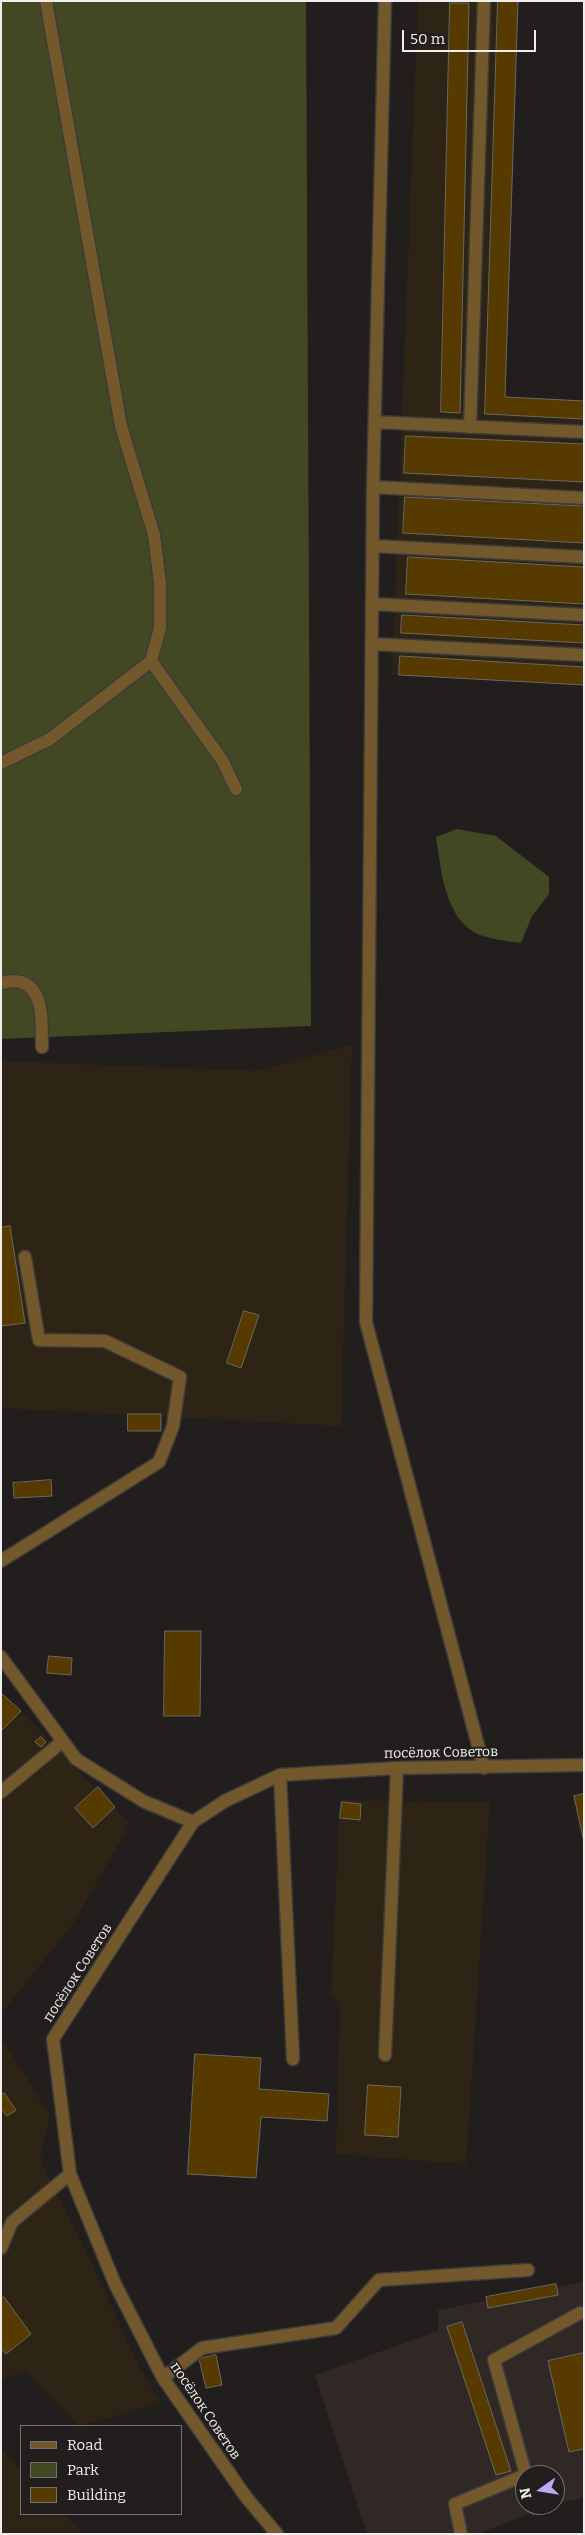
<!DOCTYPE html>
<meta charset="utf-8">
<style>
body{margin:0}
#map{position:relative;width:585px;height:2535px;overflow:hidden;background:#211e1d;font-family:Bitter,serif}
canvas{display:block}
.frame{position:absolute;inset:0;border:2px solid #f0eeed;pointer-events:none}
.legend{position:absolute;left:20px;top:2425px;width:162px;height:90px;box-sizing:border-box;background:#211e1d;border:1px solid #747170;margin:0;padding:6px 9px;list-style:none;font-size:15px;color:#f0eeed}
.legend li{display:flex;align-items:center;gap:10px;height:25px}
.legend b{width:25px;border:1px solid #747170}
.north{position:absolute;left:515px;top:2465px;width:50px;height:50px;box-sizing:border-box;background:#211e1d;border:1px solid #747170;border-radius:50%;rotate:257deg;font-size:14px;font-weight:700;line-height:20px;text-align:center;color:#f0eeed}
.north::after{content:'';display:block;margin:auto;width:18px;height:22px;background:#bbaaf6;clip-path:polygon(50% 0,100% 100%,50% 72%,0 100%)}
.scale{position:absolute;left:402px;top:30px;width:134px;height:22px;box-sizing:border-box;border:2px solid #f0eeed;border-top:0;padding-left:6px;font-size:15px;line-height:18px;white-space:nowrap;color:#f0eeed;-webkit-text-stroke:4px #211e1d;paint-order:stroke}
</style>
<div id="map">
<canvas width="585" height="2535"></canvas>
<div class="frame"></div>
<ul class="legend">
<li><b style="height:6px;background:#72582b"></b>Road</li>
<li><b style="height:14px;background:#424922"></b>Park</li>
<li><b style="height:14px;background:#563a00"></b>Building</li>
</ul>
<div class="north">N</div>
<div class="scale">50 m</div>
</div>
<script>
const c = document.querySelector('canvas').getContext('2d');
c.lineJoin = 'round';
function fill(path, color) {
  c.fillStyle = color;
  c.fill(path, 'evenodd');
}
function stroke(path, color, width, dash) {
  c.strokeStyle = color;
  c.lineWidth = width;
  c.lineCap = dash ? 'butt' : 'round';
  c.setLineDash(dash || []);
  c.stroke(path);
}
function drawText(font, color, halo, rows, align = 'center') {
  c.font = font + ' Bitter,serif';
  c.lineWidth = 4;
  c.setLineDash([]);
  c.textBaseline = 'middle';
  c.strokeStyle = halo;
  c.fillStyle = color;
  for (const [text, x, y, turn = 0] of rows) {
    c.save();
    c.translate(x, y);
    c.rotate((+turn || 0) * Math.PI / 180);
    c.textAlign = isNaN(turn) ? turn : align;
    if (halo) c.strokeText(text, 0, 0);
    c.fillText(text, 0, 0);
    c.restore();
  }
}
fill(new Path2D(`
 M584 2282V2498L555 2504V2475H525V2505H552L477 2534H367L315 2375 438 2331V2310Z`), '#302824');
fill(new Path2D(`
 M418 1H518L505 396 584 401V685L392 675Z
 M352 1045 341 1426 1 1408V1061L256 1071Z
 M1 1691 130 1824 73 1924 1 2014Z
 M584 1795V1854L572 1796Z
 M340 1800 490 1802 466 2164 336 2154 340 2004 331 1995Z
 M1 2037 50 2115 40 2160 91 2262 139 2366 161 2403 80 2426 26 2371 1 2380Z
 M1 2449 21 2470V2514H63L83 2534H1Z`), '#2e2415');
fill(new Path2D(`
 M1 1H306L311 1026 1 1039Z
 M457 829 496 836 549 877V894L532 916 521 943C509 941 495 940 483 936 445 924 441 869 436 837Z`), '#424922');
const building = new Path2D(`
 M498 1H518L505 397 584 401V419L485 414Z
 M450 3H469L460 413 441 412Z
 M406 436 584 444V482L404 473Z
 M405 497 584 506V543L403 533Z
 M408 557 584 567V604L406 594Z
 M402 615 584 625V643L401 633Z
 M400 656 584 667V685L399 675Z
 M10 1226 25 1323 1 1326V1228Z
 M244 1311 259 1315 241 1368 227 1363Z
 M128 1414H161V1431H128Z
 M51 1480 52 1496 14 1498 13 1483Z
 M165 1631H201L200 1716H164Z
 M49 1656 72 1658 71 1675 47 1673Z
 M1 1693 21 1711 1 1731Z
 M41 1737 46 1742 41 1747 35 1742Z
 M98 1787 115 1807 93 1828 75 1808Z
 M584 1794V1842L574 1796Z
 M342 1802 361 1804 360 1820 340 1818Z
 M195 2054 261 2058 259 2089 329 2094 327 2121 261 2117 256 2178 188 2174Z
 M368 2085 401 2087 398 2137 365 2135Z
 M4 2093 16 2110 7 2116 1 2109V2096Z
 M556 2284 558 2295 488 2308 486 2297Z
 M4 2297 31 2334 6 2354 1 2348V2299Z
 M462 2322 511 2471 496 2475 447 2327Z
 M584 2353V2449L569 2452 548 2361Z
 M216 2355 222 2385 206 2388 199 2359Z`);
fill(building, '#563a00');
stroke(building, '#696865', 1);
const minor = new Path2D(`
 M46 1 121 426 154 535 160 583V628L151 661 222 760 236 789
 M385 1 373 487 366 1322 484 1768
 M375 422 584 432
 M470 427 484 1
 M373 487 584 498
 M373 546 584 557
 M372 604 584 615
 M372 644 584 655
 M1 763 50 739 151 661
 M1 983C7 982 15 980 21 982 46 990 41 1026 42 1047
 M1 1561 159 1462 173 1426 180 1377 105 1341 39 1340 25 1257
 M1 1657 76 1759 143 1801 193 1822
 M280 1775 293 2059
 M1 1792 63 1741
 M385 2055 397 1768
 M1 2248 12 2222 70 2174
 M163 2378 202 2348 336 2328 379 2280 528 2270
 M526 2475 494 2360 580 2313
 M277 2534 246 2497 163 2378 115 2284 70 2174 53 2039 193 1822 225 1801 280 1775 397 1768 584 1765
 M461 2534 455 2504 525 2475`);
stroke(minor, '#3e3b3a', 15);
stroke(minor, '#72582b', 12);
drawText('14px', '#f0eeed', '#211e1d', [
 ["посёлок Советов",441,1753,-1],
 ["посёлок Советов",78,1973,-57],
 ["посёлок Советов",205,2411,56]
]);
</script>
